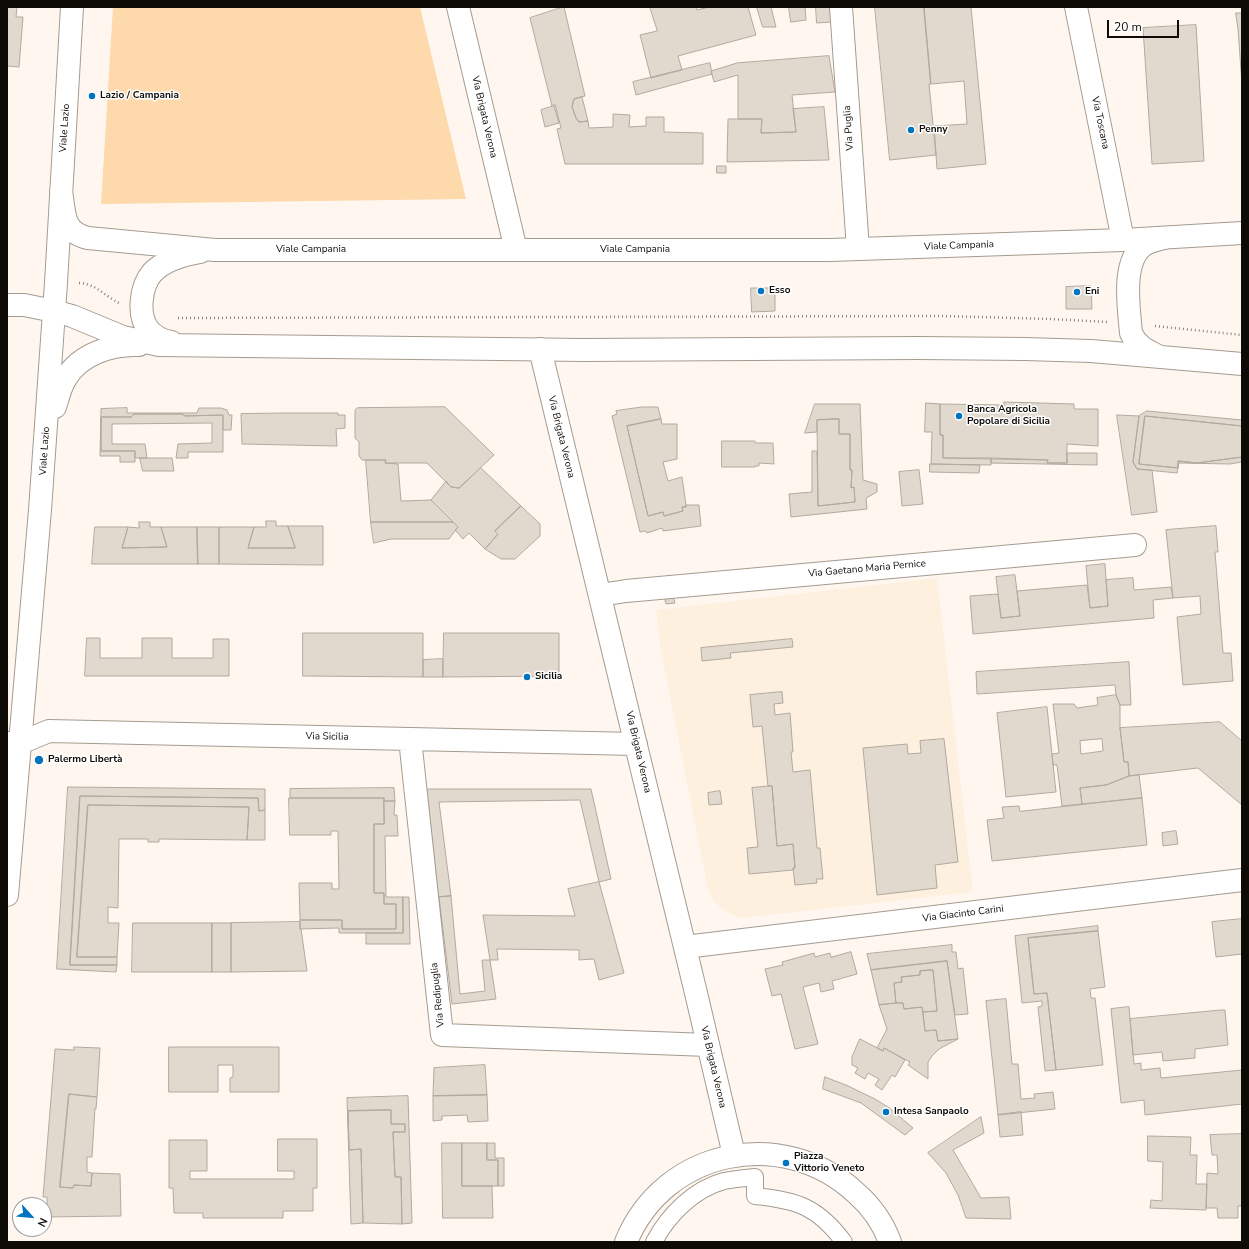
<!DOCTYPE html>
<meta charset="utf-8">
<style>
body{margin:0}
#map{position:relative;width:1249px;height:1249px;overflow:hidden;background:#fff7ef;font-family:"Nunito Sans",sans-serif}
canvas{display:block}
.frame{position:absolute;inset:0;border:8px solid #0e0b07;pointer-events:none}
.north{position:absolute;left:12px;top:1197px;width:40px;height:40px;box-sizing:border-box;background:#fff;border:1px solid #9f9d9c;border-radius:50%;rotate:117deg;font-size:11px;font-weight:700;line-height:16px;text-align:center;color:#0e0b07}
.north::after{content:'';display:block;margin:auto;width:14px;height:18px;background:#0074be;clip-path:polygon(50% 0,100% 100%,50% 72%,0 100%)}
.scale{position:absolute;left:1107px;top:20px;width:72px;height:18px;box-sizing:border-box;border:2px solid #0e0b07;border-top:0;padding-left:5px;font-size:12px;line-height:14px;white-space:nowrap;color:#0e0b07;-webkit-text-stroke:3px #fff;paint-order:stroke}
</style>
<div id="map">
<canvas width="1249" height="1249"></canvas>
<div class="frame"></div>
<div class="north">N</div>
<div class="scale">20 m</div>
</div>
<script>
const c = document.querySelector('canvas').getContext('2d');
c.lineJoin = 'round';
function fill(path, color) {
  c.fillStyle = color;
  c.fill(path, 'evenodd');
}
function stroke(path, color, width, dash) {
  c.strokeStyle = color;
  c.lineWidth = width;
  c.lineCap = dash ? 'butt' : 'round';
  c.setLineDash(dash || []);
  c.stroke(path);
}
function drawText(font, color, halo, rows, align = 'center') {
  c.font = font + ' "Nunito Sans",sans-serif';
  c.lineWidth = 3;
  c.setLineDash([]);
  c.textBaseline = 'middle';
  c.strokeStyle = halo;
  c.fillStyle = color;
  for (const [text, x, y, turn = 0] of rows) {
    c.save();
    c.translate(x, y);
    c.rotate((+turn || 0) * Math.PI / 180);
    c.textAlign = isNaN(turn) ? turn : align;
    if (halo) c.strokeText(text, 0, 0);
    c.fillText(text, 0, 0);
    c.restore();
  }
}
fill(new Path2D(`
 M937 578 973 892 742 918 732 915 721 908 714 901 708 890 661 651 656 610Z`), '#fef0de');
fill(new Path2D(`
 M113 7H420L466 199 101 204Z`), '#fdd9ac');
const building = new Path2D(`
 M7 7H17L16 17H23L19 67 7 66Z
 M564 7 585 96 574 99 572 107 576 118 579 122 588 121 589 128 613 127V114L630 115 629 127 646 126V117H664V132L703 133V164H565L557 129 561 128 555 104 552 106 530 18Z
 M650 7H696L697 10 709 7H748L756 35 678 56 682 70 651 78 640 35 657 31Z
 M757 7H771L776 27H763Z
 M789 7H805L806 20 791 22Z
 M816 7H830L831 22 817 23Z
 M875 7H924L931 84H929L936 155 890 160Z
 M924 7H971L986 164 937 169 934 126 967 124 964 81 931 84Z
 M1236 13H1242V84L1238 29Z
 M1196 25 1204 161 1152 164 1143 28Z
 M829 56 835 92 792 95 796 132 761 133 762 119H738V75L714 82 711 71 737 63Z
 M710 63 712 74 636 95 633 82Z
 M582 97 588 121 579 122 576 118 572 107 574 99Z
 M554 106 559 123 545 127 541 110Z
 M824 107 829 160 727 162 728 119H762L761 133 796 132 793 109Z
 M717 166H726V173H717Z
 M1091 286 1092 309H1066V287Z
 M751 288H775V311L752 312Z
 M1004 402 1074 404V409H1098V446L1067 444V463H1047L1048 460 943 458V435H940V404L1004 405Z
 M926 403 940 404V435H943V458H991V465L931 464 932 432H925Z
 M815 404H860L863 480 877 484V492L866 498 867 509 791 517 789 494 812 492V451H817L818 506 855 502 854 487 851 488 852 470H850V434H839V419L817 420V432L805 433Z
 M445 407 494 455 459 488 451 487 427 463H385L386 460H362L359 456V442L355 438V410L357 408Z
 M642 407H658L661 419 627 426 648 516 663 512 664 516 683 511 682 507H686V505H699L701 526 663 531 662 528 647 533 645 531 640 532 612 416 617 414 616 411Z
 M127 408V413H197L199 408H221L227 410 229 415H232L231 430H223V415L185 416 182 414H134L131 417H101V451H135V462H120V456H100L101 409Z
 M1147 411 1242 420V426L1145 416 1139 464 1178 468V461L1197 463 1242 457V462L1230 464 1179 463 1177 473 1137 469 1133 462 1139 416Z
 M285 413H338V415H345V428L336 429 337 446 242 444 241 414Z
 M134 414H182L185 416 223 415V452H188V458H176L178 444 212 443V423L112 424V444H145L147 458H135V451H101V417H131Z
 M1117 415 1139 416 1133 462 1137 469 1152 470 1157 512 1132 515Z
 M1145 416 1242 426V457L1197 463 1178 461V468L1139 464Z
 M661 419 662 424H677V459L663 462 668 481 682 477 686 505V507H682L683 511 664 516 663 512 648 516 627 426Z
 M839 419V434H850V470H852L851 488 854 487 855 502 818 506 817 420Z
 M722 441H755V443H773L774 464 759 463V466H755V467H722Z
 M1067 453H1097V465L991 463V458L1048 460 1047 463H1067Z
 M140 458H172L174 471H143Z
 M366 460H386L385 463 398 464 401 501 431 500 453 522H371Z
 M930 464 980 465 979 473 930 472Z
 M481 468 521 506 495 531 498 534 485 549 469 533 463 539 455 530 458 527 431 500 446 481 451 487 459 488Z
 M919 470 923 504 902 506 899 472Z
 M521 506 540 524V536L515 559H501L485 549 498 534 495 531Z
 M266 521H276V526H288L295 548H248L254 527H266Z
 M139 522H150V527H161L167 547 122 548 128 527 139 528Z
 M371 522H453L458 527 449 539H391L374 543Z
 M288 526H323V565L219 564V527H254L248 548H295Z
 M1216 526 1218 552H1215L1223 653H1231L1233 681 1183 685 1177 617 1201 614 1200 596 1173 598 1166 530Z
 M95 527H128L122 548 167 547 161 527H197L198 564H92Z
 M197 527H219V564H198Z
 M1105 564 1108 606 1090 608 1086 566Z
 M1015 575 1020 616 1001 618 996 577Z
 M1133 578 1134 590 1171 587 1173 598 1153 600 1154 618 973 634 970 596 998 594 1001 618 1020 616 1017 591 1087 585 1090 608 1108 606 1106 580Z
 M673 596 675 603 666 604 664 597Z
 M303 633H423V677L303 676Z
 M444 633H559V676L443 677Z
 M87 638H100V658H142V638H172V658H213V639H229V676H85Z
 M792 639 793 647 730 653 731 658 702 661 701 648Z
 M443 659V677H423V660Z
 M1129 662 1131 705H1120L1116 695 1115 685 977 694 976 672Z
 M782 692 783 703 774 704 775 715 790 713 793 752H791L793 772 810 770 817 848H820L823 879H816L817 883 795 885 793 868H795L793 844 777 846 772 786H768L762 726 753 727 750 695Z
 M1116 695 1120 705V728L1124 762H1128L1129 776 1106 785 1080 788 1082 804 1062 806 1057 765H1053L1052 754 1059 753 1053 704H1074L1077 708 1098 705 1097 698ZM1102 739 1103 751 1081 754 1080 741Z
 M1047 707 1056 792 1006 797 997 713Z
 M1220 722 1242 741V805L1198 768 1129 776 1128 762H1124L1120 728Z
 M944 739 958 862 935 865 937 888 877 895 863 748 907 744 908 754 921 753 920 741Z
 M1139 775 1142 798 1082 804 1080 788 1106 785 1129 776Z
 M772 786 777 846 793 844 795 868H793V870L749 874 747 848 758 847 752 788Z
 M68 787 265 789V810L259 811 258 798 80 796 70 965H117L116 972 57 969Z
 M394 788 395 801H384V798H290V789Z
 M427 789H591L611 879 599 882 580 800 439 802 451 896 439 897Z
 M720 791 722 804 709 805 708 793Z
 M80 796 258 798 259 811 265 810V840H247L249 807 88 805 77 957H117V965H70Z
 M289 798H384V824H374V893H384V904H396V929H342V920H300L299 883H332V889H339L338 831H331V835H290Z
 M1142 798 1147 845 992 861 987 820 1004 818 1002 807 1019 806 1020 811Z
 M384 801H395L394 815H397L398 836H385L386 897H403V933H339V928L300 929V920H342V929H396V904H384V893H374V824H384Z
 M88 805 249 807 247 840 159 839V842H148V839H119L118 908 108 907V923H119L117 957H77Z
 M1176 831 1178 844 1163 846 1162 833Z
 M599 882 624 973 599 980 594 959 579 960V950L497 949 498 960H490L483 915 575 916 568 889Z
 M451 896 460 994 485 991 482 960H490L496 999 452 1004 439 897Z
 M403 897H409L410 944H366V933H403Z
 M1242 919V954L1216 957 1212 922Z
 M300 922V929H301L307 971 231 972V923Z
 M133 923H212V972H132Z
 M212 923H231V972H212Z
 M1098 926V931L1028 938 1034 994 1047 993 1056 1070 1045 1071 1038 1007 1042 1006V1001L1022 1003 1015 936Z
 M1098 931 1105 987 1090 989 1091 998H1095L1103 1065 1056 1070 1047 993 1034 994 1028 938Z
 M952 945V952H956L958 969 963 968 968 1014 955 1015 947 961 871 970 867 954Z
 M851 952 857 974 832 981 834 989 821 992 819 983 803 987 818 1044 795 1049 781 994 772 996 765 969 783 965 782 962 814 953 815 957 830 953 831 957Z
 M947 961 958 1039 938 1041 936 1030 925 1031 923 1012 937 1011 933 970 920 971V975L901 977 902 982 894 983 896 1003 879 1005 871 970Z
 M933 970 937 1011 923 1012 922 1007 904 1009 903 1003H896L894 983 902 982 901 977 920 975V971Z
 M1006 999 1012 1064H1018L1021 1099 1035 1098 1034 1094 1053 1092 1055 1109 998 1115 986 1001Z
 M896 1003H903L904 1009 922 1007 925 1031 936 1030 938 1041 958 1039 939 1049 932 1056 928 1062V1079L908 1065 910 1062 884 1048 883 1051 877 1048 887 1029 879 1005Z
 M1129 1007 1134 1064 1141 1063V1070L1160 1068 1161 1078 1242 1070V1104L1145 1115 1144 1100 1121 1103 1111 1009Z
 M1221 1010H1225L1228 1045 1195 1049V1058L1163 1061 1162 1052 1133 1055 1130 1019Z
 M860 1039 883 1051 884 1048 905 1060 895 1077 892 1075 882 1090 875 1085 879 1079 868 1073 865 1079 855 1073 858 1068 852 1065V1057Z
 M74 1047 100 1048 97 1097 69 1094 60 1187 73 1188 74 1185 91 1186 92 1173 120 1174 121 1216 47 1217V1197H43L55 1049 74 1050Z
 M169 1047H279V1092H230V1078L233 1077V1065H218V1092H169Z
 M485 1065 487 1095 433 1096 434 1068Z
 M825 1077 846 1085 875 1099 888 1107 913 1128 905 1135 861 1103 823 1089Z
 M69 1094 97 1097 96 1109 95 1108 92 1157H87V1172L92 1173 91 1186 74 1185 73 1188 60 1187Z
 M487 1095 488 1121 468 1122 467 1115 442 1116V1120L433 1121V1096Z
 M408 1096 412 1223 402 1224 401 1177H395L393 1132H405V1124H391V1110L348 1111 349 1150 361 1149 363 1223 351 1224 347 1098Z
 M391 1110V1124H405V1132H393L395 1177H401L402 1224 363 1223 361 1149 349 1150 348 1111Z
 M1021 1112 1023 1135 1000 1137 998 1115Z
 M981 1117 984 1133 953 1150 981 1198 1009 1197 1011 1219 966 1218 958 1195 946 1173 928 1153Z
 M1242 1134V1206H1238V1218H1218L1217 1208H1206L1207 1173 1218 1174 1217 1155H1212L1210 1135Z
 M1148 1136 1191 1137 1190 1155H1197L1196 1184H1207L1206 1210 1150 1208 1151 1200 1162 1201 1163 1162 1148 1161Z
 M278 1139H317V1188H313V1211H283V1218H203V1213H174L173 1188H169V1140H207V1171H190V1179H294V1171H278Z
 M442 1143H462V1186H492L493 1218H443Z
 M462 1143H487V1160H498V1186H462Z
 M487 1143H495V1158H504V1186H498V1160H487Z`);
fill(building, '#e2d9ce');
stroke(building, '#b2a99f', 1);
const pedestrian = new Path2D(`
 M654 1242C668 1215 694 1189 724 1181 734 1179 745 1178 755 1177V1196C797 1200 818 1207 844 1242`);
const minor = new Path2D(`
 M458 7 516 250
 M841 7 858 249
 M1076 7 1123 240
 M540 349 696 993 734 1155
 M1158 356C1146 350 1137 346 1131 333 1129 309 1121 261 1144 245 1150 241 1157 240 1164 238
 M600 595 626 591 1135 545
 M410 739 442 1035 708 1045
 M7 743H20L49 731 636 744
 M685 947 1242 880`);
const tertiary = new Path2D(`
 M61 191C65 214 62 232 88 238L215 250H830L1123 240 1242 233
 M7 305H24L54 311 72 316 123 337 159 345 584 350 918 348 1025 349 1091 351 1242 364
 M171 342C163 341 153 336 148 329 137 314 141 286 152 273 164 260 183 255 200 252
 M55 407C58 398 60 387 66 378 80 354 112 344 139 345
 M7 895 40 510 56 283 72 7
 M626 1242C664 1149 783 1125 856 1193 871 1206 883 1223 890 1242`);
stroke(pedestrian, '#a49b91', 18);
stroke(minor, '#a49b91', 24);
stroke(tertiary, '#a49b91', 24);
stroke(new Path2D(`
 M79 283C95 283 106 297 119 303
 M178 318 941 316 1051 319 1107 322
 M1155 326 1242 335`), '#88837d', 2.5, [1, 3]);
stroke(pedestrian, '#fff', 16);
stroke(minor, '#fff', 22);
stroke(tertiary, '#fff', 22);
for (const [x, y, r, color] of [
 [92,96,4,"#0074be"],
 [911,130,4,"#0074be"],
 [761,291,4,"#0074be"],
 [1077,292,4,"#0074be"],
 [959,416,4,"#0074be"],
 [527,677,4,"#0074be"],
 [39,760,5,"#0074be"],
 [886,1112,4,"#0074be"],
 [786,1163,4,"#0074be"]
]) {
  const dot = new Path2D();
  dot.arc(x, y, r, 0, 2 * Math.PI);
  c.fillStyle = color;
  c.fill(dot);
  stroke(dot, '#fff', 1.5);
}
drawText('bold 10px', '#0e0b07', '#fff', [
 ["Lazio / Campania",100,96],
 ["Penny",919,130],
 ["Esso",769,291],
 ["Eni",1085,292],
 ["Banca Agricola",967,410],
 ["Popolare di Sicilia",967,422],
 ["Sicilia",535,677],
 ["Palermo Libertà",48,760],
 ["Intesa Sanpaolo",894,1112],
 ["Piazza",794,1157],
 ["Vittorio Veneto",794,1169]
], 'left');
drawText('10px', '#0e0b07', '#fff', [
 ["Via Brigata Verona",484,117,77],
 ["Via Toscana",1100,123,78],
 ["Viale Lazio",65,128,-86],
 ["Via Puglia",849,128,-94],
 ["Viale Campania",959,246,-2],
 ["Viale Campania",311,250],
 ["Viale Campania",635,250],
 ["Via Brigata Verona",561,437,76],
 ["Viale Lazio",45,451,-86],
 ["Via Gaetano Maria Pernice",867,569,-5],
 ["Via Sicilia",327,737,1],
 ["Via Brigata Verona",638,752,77],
 ["Via Giacinto Carini",963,914,-7],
 ["Via Redipuglia",438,995,-96],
 ["Via Brigata Verona",713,1067,77]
]);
</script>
